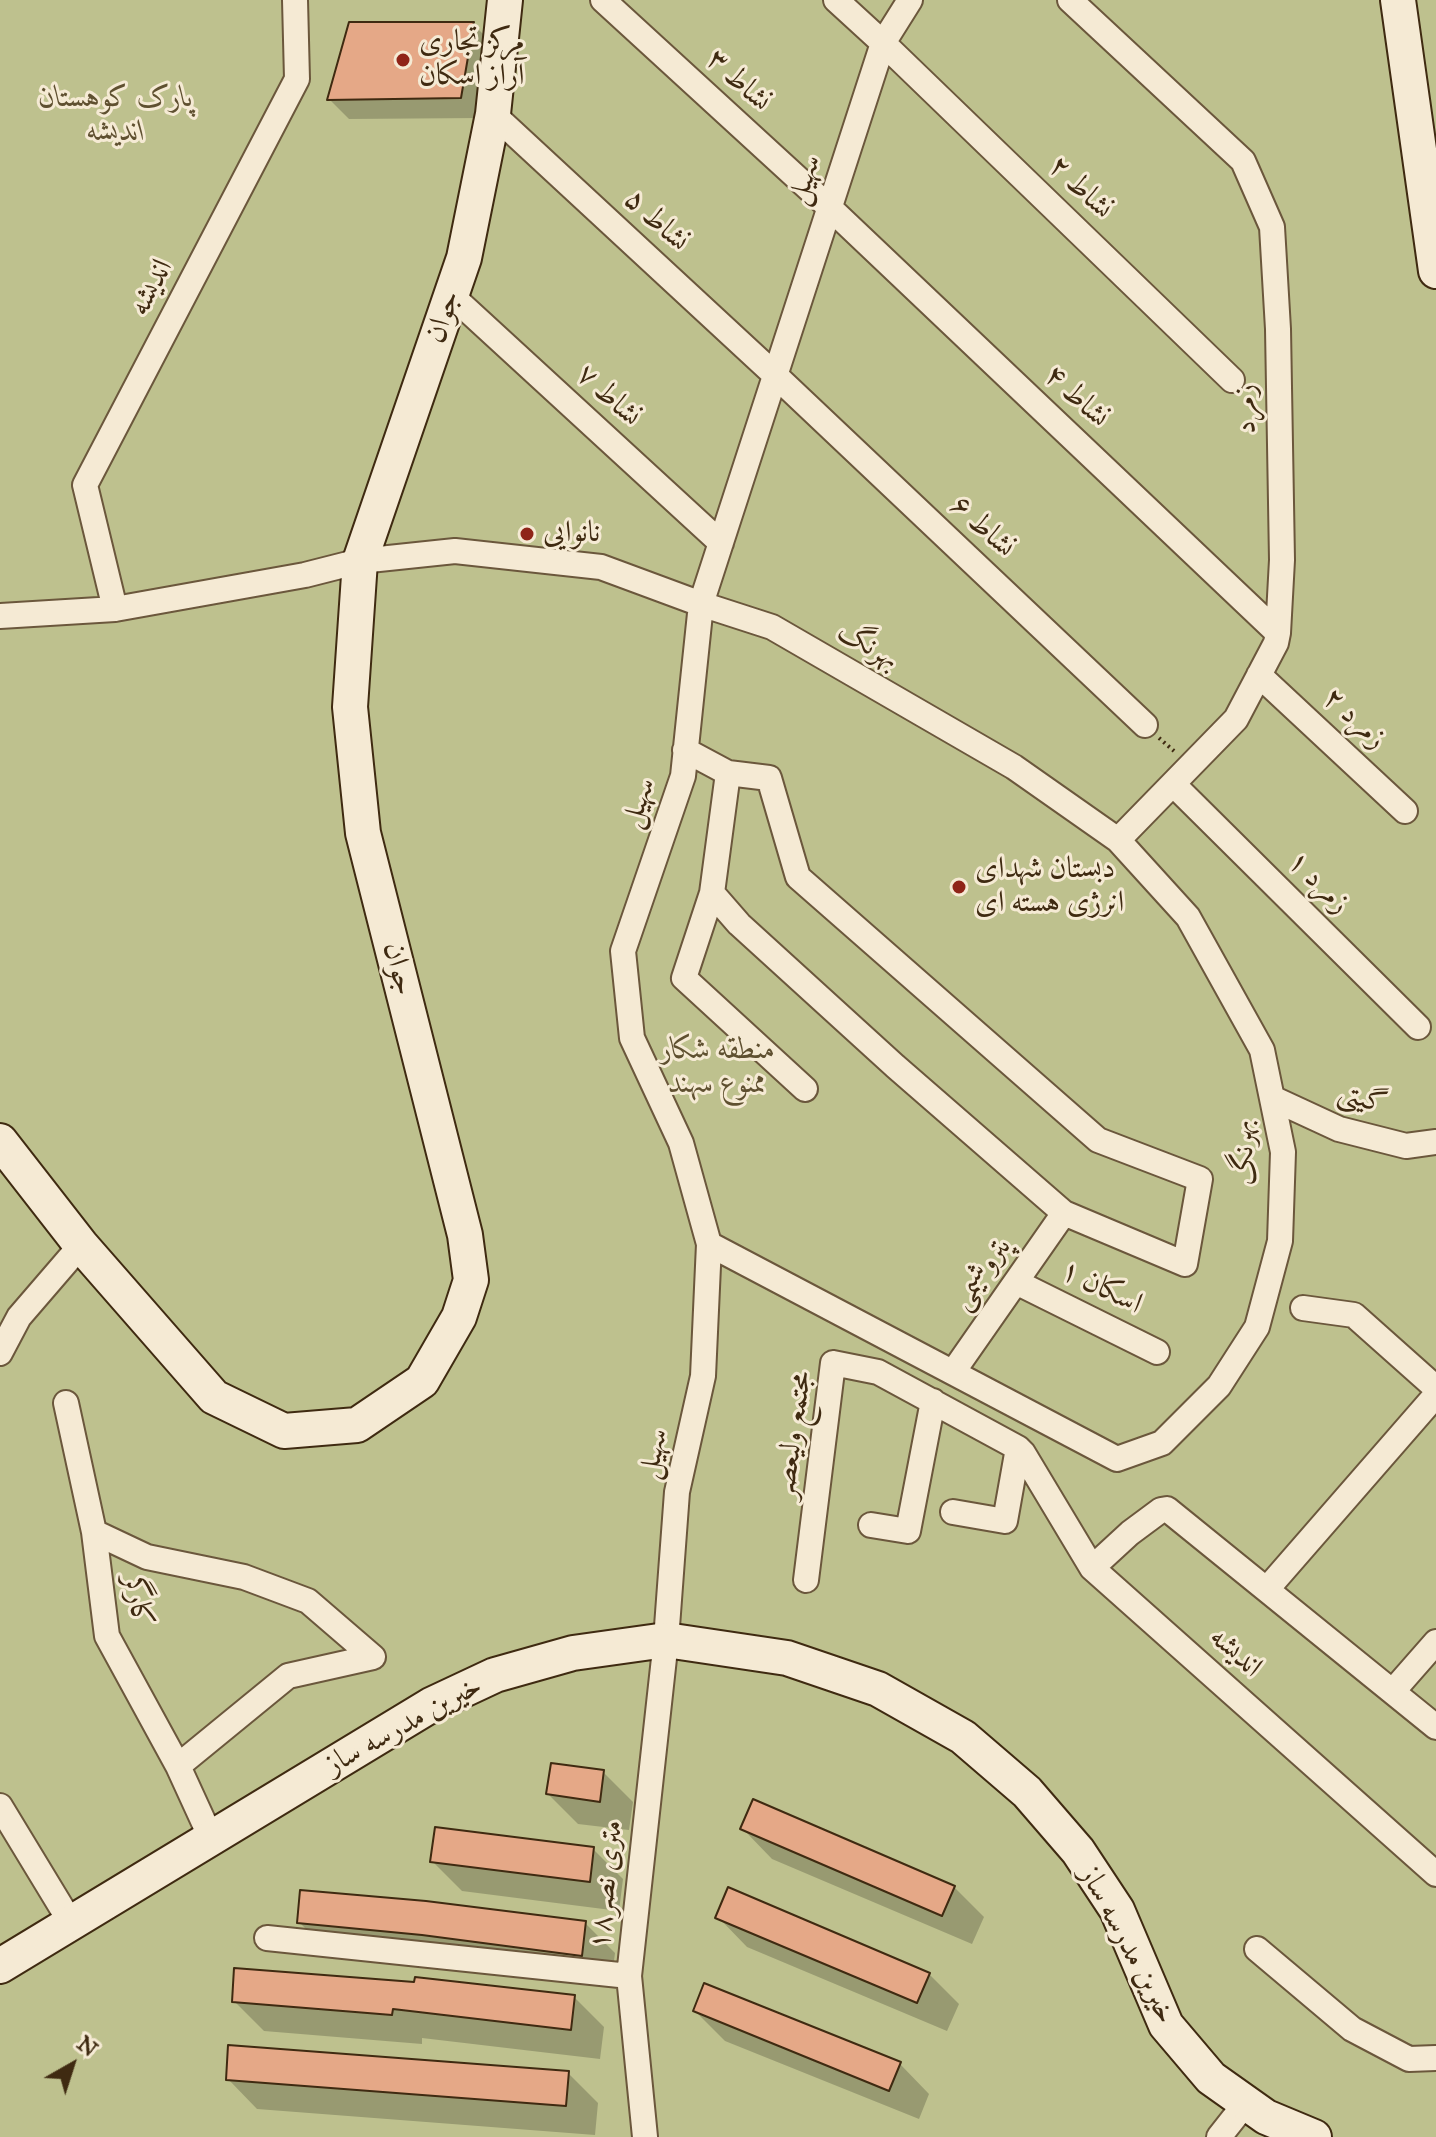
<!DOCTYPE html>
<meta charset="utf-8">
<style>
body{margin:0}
#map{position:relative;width:1436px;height:2137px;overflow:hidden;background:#efdfbd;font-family:"IM FELL Great Primer",serif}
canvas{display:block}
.north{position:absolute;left:32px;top:2025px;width:80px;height:80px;-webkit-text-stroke:6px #f5ead4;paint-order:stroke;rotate:39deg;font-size:22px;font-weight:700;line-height:32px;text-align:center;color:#3f2a11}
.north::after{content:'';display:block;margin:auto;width:28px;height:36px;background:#3f2a11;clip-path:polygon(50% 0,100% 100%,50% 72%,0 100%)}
</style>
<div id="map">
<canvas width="1436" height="2137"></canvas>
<div class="north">N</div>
</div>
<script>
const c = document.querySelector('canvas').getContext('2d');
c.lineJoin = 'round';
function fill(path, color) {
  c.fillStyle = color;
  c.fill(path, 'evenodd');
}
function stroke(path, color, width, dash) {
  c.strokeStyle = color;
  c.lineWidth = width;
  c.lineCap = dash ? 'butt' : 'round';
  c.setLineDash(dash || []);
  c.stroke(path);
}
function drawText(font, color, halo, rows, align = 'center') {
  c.font = font + ' "IM FELL Great Primer",Amiri,serif';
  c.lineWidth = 6;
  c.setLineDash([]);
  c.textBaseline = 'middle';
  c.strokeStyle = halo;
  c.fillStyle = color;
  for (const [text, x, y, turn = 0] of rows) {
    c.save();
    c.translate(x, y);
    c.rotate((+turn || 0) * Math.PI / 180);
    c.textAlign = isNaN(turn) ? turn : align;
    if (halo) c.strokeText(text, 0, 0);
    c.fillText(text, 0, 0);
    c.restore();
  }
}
fill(new Path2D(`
 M0 0H1436V2137H0Z`), '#bec18e');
fill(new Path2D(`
 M473 24 493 44 480 118 349 119 329 99Z
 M603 1772 633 1802 629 1830 578 1824 548 1794Z
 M743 1829 954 1887 984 1917 972 1944 772 1859Z
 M593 1849 623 1879 619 1911 462 1891 432 1861Z
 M718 1917 929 1974 959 2004 947 2031 747 1947Z
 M299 1922 585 1923 615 1953 611 1984 329 1952Z
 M574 1997 604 2027 600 2059 422 2038V2044L264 2031 234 2001Z
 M695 2011 900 2064 929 2094 919 2119 725 2041Z
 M568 2073 598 2103 595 2135 257 2109 228 2079Z`), '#0003');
const building = new Path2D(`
 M349 22H474L461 98 327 100Z
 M551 1763 604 1770 600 1802 546 1794Z
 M753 1799 955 1886 942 1916 740 1829Z
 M435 1827 594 1847 590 1882 430 1862Z
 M728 1887 930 1973 917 2003 715 1918Z
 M300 1890 426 1901 586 1921 582 1956 422 1935 297 1923Z
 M234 1968 414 1982 415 1977 575 1995 571 2030 393 2009 392 2015 232 2002Z
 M704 1983 901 2062 889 2091 693 2011Z
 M228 2045 569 2071 566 2106 226 2080Z`);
fill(building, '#e5a887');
stroke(building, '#3f2a11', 2);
const street = new Path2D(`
 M603 0 830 208 1278 633
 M836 0 883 43 1232 380
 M1070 0 1243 161 1272 227 1278 329 1282 560 1278 633 1276 643 1236 719 1118 840
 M493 114 775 375 1145 725
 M451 295 721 543
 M115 609 85 485 297 79 295 0
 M0 616 115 609 305 575 360 561 455 551 601 567 701 604 772 627 1014 767 1118 840 1188 917 1262 1050 1283 1152 1280 1241 1257 1327 1219 1386 1162 1443 1117 1459 709 1244
 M1259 675 1405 811
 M685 750 728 773 769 778 798 877 1098 1140 1200 1179 1185 1264 1064 1213 895 1066 739 924 712 893 728 773
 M1173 784 1418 1027
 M712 893 684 978 805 1089
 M1272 1098 1339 1129 1406 1146 1436 1142
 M1016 1282 1157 1352
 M1303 1308 1354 1315 1436 1388
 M0 1353 19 1317 81 1245
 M953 1372 1064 1213
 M66 1403 94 1532 107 1636 178 1766 211 1838
 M953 1512 1005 1521 1018 1448
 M871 1525 908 1531 933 1401
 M94 1532 147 1557 244 1577 308 1601 373 1657 288 1676 178 1766
 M1092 1568 1130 1533 1161 1510 1167 1509 1436 1727
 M806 1580 833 1363 878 1372 1018 1448 1023 1453 1092 1568 1436 1874
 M1267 1589 1436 1395
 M1393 1691 1436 1642
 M0 1806 71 1923
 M267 1938 629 1976
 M1257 1949 1352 2029 1409 2059 1436 2058
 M645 2137 629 1976 666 1640 677 1492 703 1376 709 1244 681 1143 632 1038 623 951 683 776 701 604 883 43 910 0
 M1219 2137 1245 2104`);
const secondary = new Path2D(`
 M1398 0 1436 271
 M0 1141 81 1245 214 1397 284 1431 357 1425 422 1381 459 1317 471 1280 465 1235 363 833 350 707 360 561 464 258 493 114 505 0
 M0 1966 431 1705 495 1675 573 1653 666 1640 787 1658 878 1689 963 1737 1027 1792 1078 1851 1117 1910 1166 2025 1211 2078 1266 2117 1314 2137`);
stroke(street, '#6b573c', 28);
stroke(secondary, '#3f2a11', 38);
stroke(new Path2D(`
 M1159 738 1174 751`), '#3f2a11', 4, [2, 4]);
stroke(street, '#f5ead4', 24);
stroke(secondary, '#f5ead4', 34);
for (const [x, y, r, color] of [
 [403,60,8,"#8f2418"],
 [527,534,8,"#8f2418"],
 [959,887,8,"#8f2418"]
]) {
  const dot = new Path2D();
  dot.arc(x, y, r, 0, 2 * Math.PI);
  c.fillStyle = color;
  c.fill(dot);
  stroke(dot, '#f5ead4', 3);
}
drawText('30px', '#3f2a11', '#f5ead4', [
 ["مرکز تجاری",419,43],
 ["آراز اسکان",419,77],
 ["نانوایی",543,534],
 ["دبستان شهدای",975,870],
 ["انرژی هسته ای",975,904]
], 'left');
drawText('30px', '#3f2a11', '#f5ead4', [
 ["نشاط ۳",738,81,43],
 ["سهیل",805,180,-72],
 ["نشاط ۲",1080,188,44],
 ["نشاط ۵",656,221,43],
 ["اندیشه",152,288,-62],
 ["جوان",444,317,-71],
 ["نشاط ۷",608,396,43],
 ["نشاط ۴",1076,397,43],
 ["زمرد",1247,409,-91],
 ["نشاط ۶",982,527,43],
 ["بهرنگ",868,646,30],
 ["زمرد ۲",1354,719,43],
 ["سهیل",639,803,-71],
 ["زمرد ۱",1318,883,45],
 ["جوان",398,969,76],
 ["گیتی",1362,1099,18],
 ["بهرنگ",1245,1153,-95],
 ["پتروشیمی",982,1274,-55],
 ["اسکان ۱",1101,1288,26],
 ["مجتمع ولیعصر",794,1435,-82],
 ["سهیل",654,1454,-78],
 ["کارگر",137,1601,80],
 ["اندیشه",1235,1653,42],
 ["خیرین مدرسه ساز",404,1726,-29],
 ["۱۸متری نصر",607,1885,-84],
 ["خیرین مدرسه ساز",1127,1945,62]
]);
drawText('italic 30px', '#5f5030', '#f5ead4', [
 ["پارک کوهستان",116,99],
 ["اندیشه",116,133],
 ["منطقه شکار",718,1051],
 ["ممنوع سهند",718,1085]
]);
</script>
